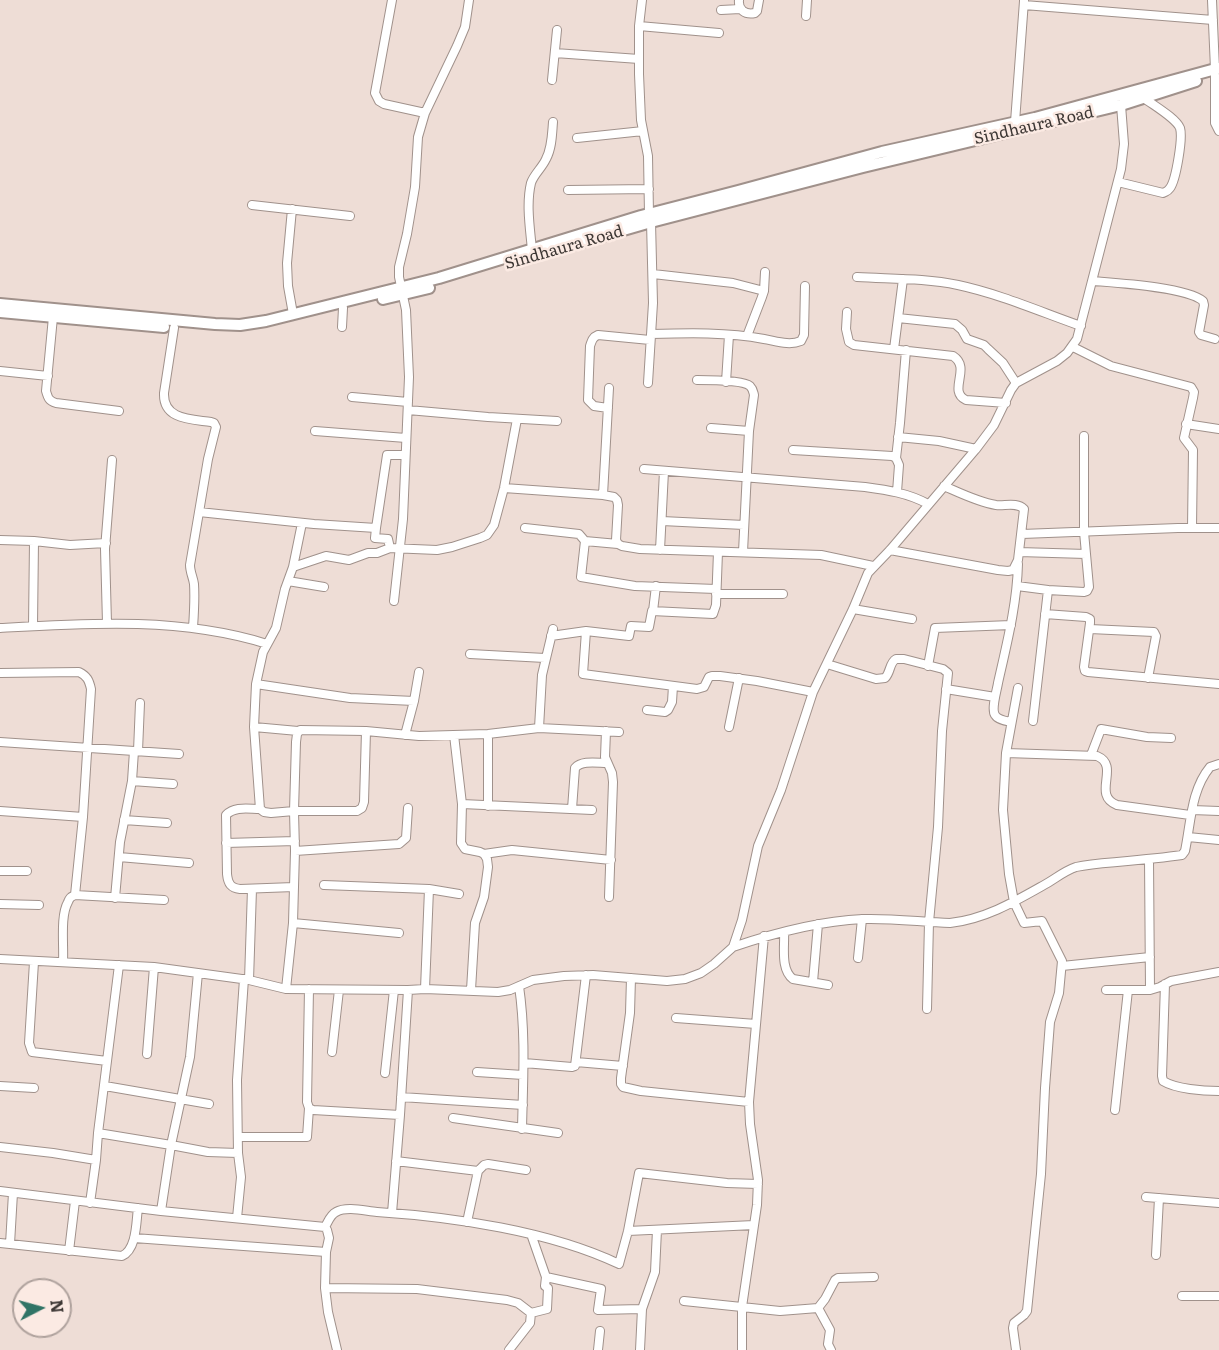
<!DOCTYPE html>
<style>
body{margin:0}
#map{position:relative;width:1219px;height:1350px;overflow:hidden;background:#eeddd6;font-family:Literata,serif}
canvas{display:block}
.north{position:absolute;left:12px;top:1278px;width:60px;height:60px;box-sizing:border-box;background:#fbeae3;border:2px solid #afa29d;border-radius:50%;rotate:84deg;font-size:16px;font-weight:700;line-height:24px;text-align:center;color:#3d3734}
.north::after{content:'';display:block;margin:auto;width:21px;height:27px;background:#307466;clip-path:polygon(50% 0,100% 100%,50% 72%,0 100%)}
</style>
<div id="map">
<canvas width="1219" height="1350"></canvas>
<div class="north">N</div>
</div>
<script>
const c = document.querySelector('canvas').getContext('2d');
c.lineJoin = 'round';
function stroke(path, color, width, dash) {
  c.strokeStyle = color;
  c.lineWidth = width;
  c.lineCap = dash ? 'butt' : 'round';
  c.setLineDash(dash || []);
  c.stroke(path);
}
function drawText(font, color, halo, rows, align = 'center') {
  c.font = font + ' Literata,serif';
  c.lineWidth = 5;
  c.setLineDash([]);
  c.textBaseline = 'middle';
  c.strokeStyle = halo;
  c.fillStyle = color;
  for (const [text, x, y, turn = 0] of rows) {
    c.save();
    c.translate(x, y);
    c.rotate((+turn || 0) * Math.PI / 180);
    c.textAlign = isNaN(turn) ? turn : align;
    if (halo) c.strokeText(text, 0, 0);
    c.fillText(text, 0, 0);
    c.restore();
  }
}
const minor = new Path2D(`
 M392 0 375 93 379 101 384 104 425 113
 M642 0 639 26V74L641 120 648 156 649 214
 M739 0C738 10 745 15 755 13L757 11 759 0
 M1212 0 1215 69
 M1024 5 1213 20
 M721 10 740 9
 M806 16 807 0
 M639 26 719 33
 M555 53 639 59
 M1215 75V123L1219 131
 M552 80 557 30
 M1015 122 1024 1
 M577 138 643 131
 M1118 182 1163 193C1167 191 1167 192 1170 188 1176 180 1183 138 1180 128 1176 118 1153 105 1144 98
 M568 190 649 189
 M252 205 350 216
 M292 209 287 263 288 286 293 314
 M532 250C530 228 526 204 531 183 534 174 542 168 546 159 552 148 552 134 553 122
 M653 274 733 283 764 291
 M857 277C891 279 925 278 958 285 1000 294 1041 312 1081 326
 M1093 281C1117 283 1186 287 1203 301L1204 305 1199 332 1201 335 1215 339
 M847 312 846 329 849 342 854 345 953 356C972 368 947 391 966 400L1006 403
 M53 317 46 391C48 398 49 401 56 403L119 411
 M898 318 955 324 962 330 967 339 984 345 988 349 1003 363 1016 383
 M342 327 343 308
 M174 328 164 393C163 420 191 419 211 422L214 423 216 427 208 459 190 565C190 572 193 577 194 584 195 599 194 613 193 628
 M651 334C689 333 727 332 764 339 776 341 789 346 801 341L804 335 805 286
 M747 336 762 297 764 291 765 272
 M1073 347 1111 366 1191 387 1194 392 1193 398 1184 438 1193 450 1192 528
 M894 349 903 279
 M0 371 48 376
 M697 380C707 380 743 380 750 386 753 389 753 391 754 395L749 431 743 552
 M726 382 729 335
 M648 383 653 303 651 222
 M352 397 408 402
 M608 408 594 406 588 400 590 346C592 340 593 337 598 335L650 340
 M408 410 488 417 557 421
 M1186 424 1219 429
 M711 428 749 431
 M315 431 406 438
 M898 437 939 441 976 449
 M793 450 892 456 896 458 899 465 897 492
 M896 458 900 423 906 350
 M644 469 865 487C887 490 908 493 928 504
 M504 488 603 495 614 497 617 500 618 505 616 540 618 544 622 546 640 549 821 555 873 566
 M603 495 609 388
 M199 512 314 524 376 528 387 455H405
 M662 521 744 525
 M302 523 293 567 285 589 276 628 263 652 256 684 254 727 260 809 264 812 271 813 294 811H357L362 808 364 802 366 731
 M376 528 375 538 388 539 390 548
 M525 528 579 534 585 541 618 544
 M1022 534 1178 528H1219
 M0 540 34 541 70 545 106 543
 M585 541 581 577 635 586 716 589
 M660 550 664 471
 M890 550 998 570 1008 571 1013 570 1018 560 1024 509C1017 502 1005 506 996 505 978 502 960 493 944 486
 M718 552 716 605 713 614 652 611 649 627 631 626 629 636 586 631 583 674 697 689 704 687 709 677 712 676H720L757 681 813 692
 M1019 552 1086 554
 M293 567 326 556 349 560 368 553H377L390 548 437 550 452 547 480 538 487 535 494 525 504 488 517 419
 M288 581 324 587
 M1017 586 1048 590
 M716 594H783
 M394 601 403 519 409 377 406 310 399 277V267L407 234 415 187 418 137 425 113 457 46 465 27 469 0
 M853 609 912 619
 M653 611 656 586
 M1045 614 1086 617 1090 619V623L1084 667 1085 671 1088 672 1219 684
 M107 623 105 549 112 460
 M33 626 34 541
 M0 628C89 623 181 617 267 644
 M1090 629 1154 632 1156 636 1148 678
 M551 636 586 631
 M470 654 545 658
 M827 664 876 679 885 678C891 672 889 663 896 659H904L943 669 948 673 942 731 938 827 929 922 927 1009
 M928 666 935 628 1011 625
 M0 673 79 672C87 676 89 680 91 689L83 817 75 895
 M256 684 350 698 414 701
 M946 689 995 697
 M647 710 665 712 668 710 672 702 673 686
 M1033 721 1048 590 1084 592 1087 591 1089 587 1084 532V436
 M1011 722C1006 721 998 720 995 715 991 709 997 690 998 683 1007 643 1017 604 1018 564
 M254 727 298 731
 M729 727 739 678
 M539 728 542 675 553 629
 M606 731 605 757 612 773 613 782 609 897
 M488 734V806
 M405 735 414 701 419 672
 M454 735 462 804 461 843 465 849 480 852 484 854 487 859 488 867 484 897 475 923 471 990
 M0 742 179 754
 M138 751 140 703
 M1006 753 1097 756C1121 766 1091 795 1117 805L1190 815
 M1091 755 1101 729 1147 737 1171 738
 M132 781 173 784
 M462 804 592 810
 M260 809C248 809 235 806 226 815L227 874C228 884 231 888 240 889L294 887
 M572 809 575 768C582 760 597 763 607 763
 M1192 810 1219 811
 M0 811 83 817
 M124 820 167 823
 M1188 837 1219 840
 M226 843 295 841
 M295 851 399 844 406 838 408 808
 M484 854 512 850 611 860
 M119 857 189 863
 M1149 859 1150 990
 M0 871H27
 M324 885 429 889 459 894
 M115 898 120 842 132 781 134 751
 M0 904 39 905
 M293 923 399 933
 M784 932C785 946 780 969 793 979L828 985
 M733 947C774 933 819 921 863 919 892 918 921 922 950 923 985 919 1014 902 1044 885 1055 879 1064 871 1076 867 1089 864 1104 863 1117 862 1139 860 1161 858 1182 855L1185 851C1191 822 1191 790 1210 767L1219 764
 M858 958 862 919
 M0 959 154 967 249 980 286 989 408 990 425 989 498 992 510 990 533 980 564 976 593 975 667 981 685 979 701 973 714 964 733 947 742 920 758 846 781 790 813 692 853 609 868 573 890 550 976 449 994 425 1011 390 1016 383 1057 361 1067 353 1077 339 1121 169 1124 144 1121 105
 M34 962 29 1043 32 1052 107 1061
 M63 962C64 945 60 916 68 902 70 897 71 897 75 895L164 900
 M1062 966 1150 957
 M631 978 630 1013 621 1078V1084L623 1087 641 1091 749 1102
 M249 980 252 889
 M813 982 818 924
 M1165 984 1162 1076 1163 1081C1176 1089 1203 1091 1219 1091
 M519 986C526 1034 523 1081 522 1129
 M286 989 293 923 295 851 294 811 296 742 297 734 300 730 366 731 419 736 488 734 539 728 619 732
 M309 989 307 1102 309 1108 313 1110 400 1115
 M425 989 429 889
 M1106 990H1150L1160 987 1171 981 1219 972
 M676 1018 756 1024
 M332 1052 339 990
 M147 1054 154 967
 M576 1062 623 1066
 M524 1063 572 1067 575 1066 586 975
 M477 1072 523 1075
 M385 1073 394 990
 M0 1086 34 1088
 M105 1086 209 1104
 M401 1097 523 1105
 M1115 1110 1128 990
 M453 1118 558 1133
 M98 1133 171 1145 208 1152 238 1153
 M238 1137H307L309 1108
 M0 1147 53 1153 96 1160
 M396 1161 478 1171
 M0 1191 161 1211 325 1227 327 1230 329 1238 326 1252 325 1288 328 1312 337 1350
 M1146 1197 1219 1203
 M90 1203 96 1160 98 1133 119 965
 M161 1211 171 1145 190 1057 198 973
 M392 1213 400 1115 408 990
 M237 1218 241 1177 238 1153 237 1080 244 979
 M467 1222 478 1171 484 1165 488 1164 526 1170
 M325 1227C328 1222 330 1215 336 1212 347 1206 365 1211 377 1212 453 1217 550 1231 619 1264L628 1231 639 1173 727 1183 758 1184
 M628 1231 754 1225
 M531 1234 546 1277 545 1286 548 1288 547 1309 531 1313
 M134 1238 326 1252
 M0 1243 122 1256C137 1249 136 1222 138 1208
 M10 1244 13 1193
 M69 1251 75 1201
 M1156 1255 1159 1198
 M546 1277 601 1289 598 1310 642 1309
 M325 1288 417 1289 507 1300 518 1303 531 1313 530 1323 509 1350
 M1182 1296H1219
 M684 1301 780 1311 818 1308 825 1299 835 1280 838 1278 874 1277
 M818 1308 830 1330 828 1344 831 1350
 M598 1350 600 1331
 M640 1350 642 1309 655 1272 657 1230
 M742 1350V1307L757 1205 758 1180 750 1124 749 1102 764 936
 M1016 1350 1013 1328 1014 1323 1024 1315 1027 1311 1041 1174 1045 1088 1050 1022 1059 993 1062 961 1042 921 1024 923 1014 902 1009 874 1003 810 1006 753 1018 688`);
const tertiary = new Path2D(`
 M530 257 651 222 863 167 1121 105 1196 81
 M383 299 429 288
 M0 304 215 324 240 325 266 321 439 278 641 216 738 191 882 152 1035 118 1219 68
 M0 312 164 327`);
stroke(minor, '#a0918b', 10);
stroke(tertiary, '#a0918b', 14);
stroke(minor, '#fff', 8);
stroke(tertiary, '#fff', 10);
drawText('16px', '#3d3734', '#fbeae3', [
 ["Sindhaura Road",1034,126,-13],
 ["Sindhaura Road",564,248,-16]
]);
</script>
